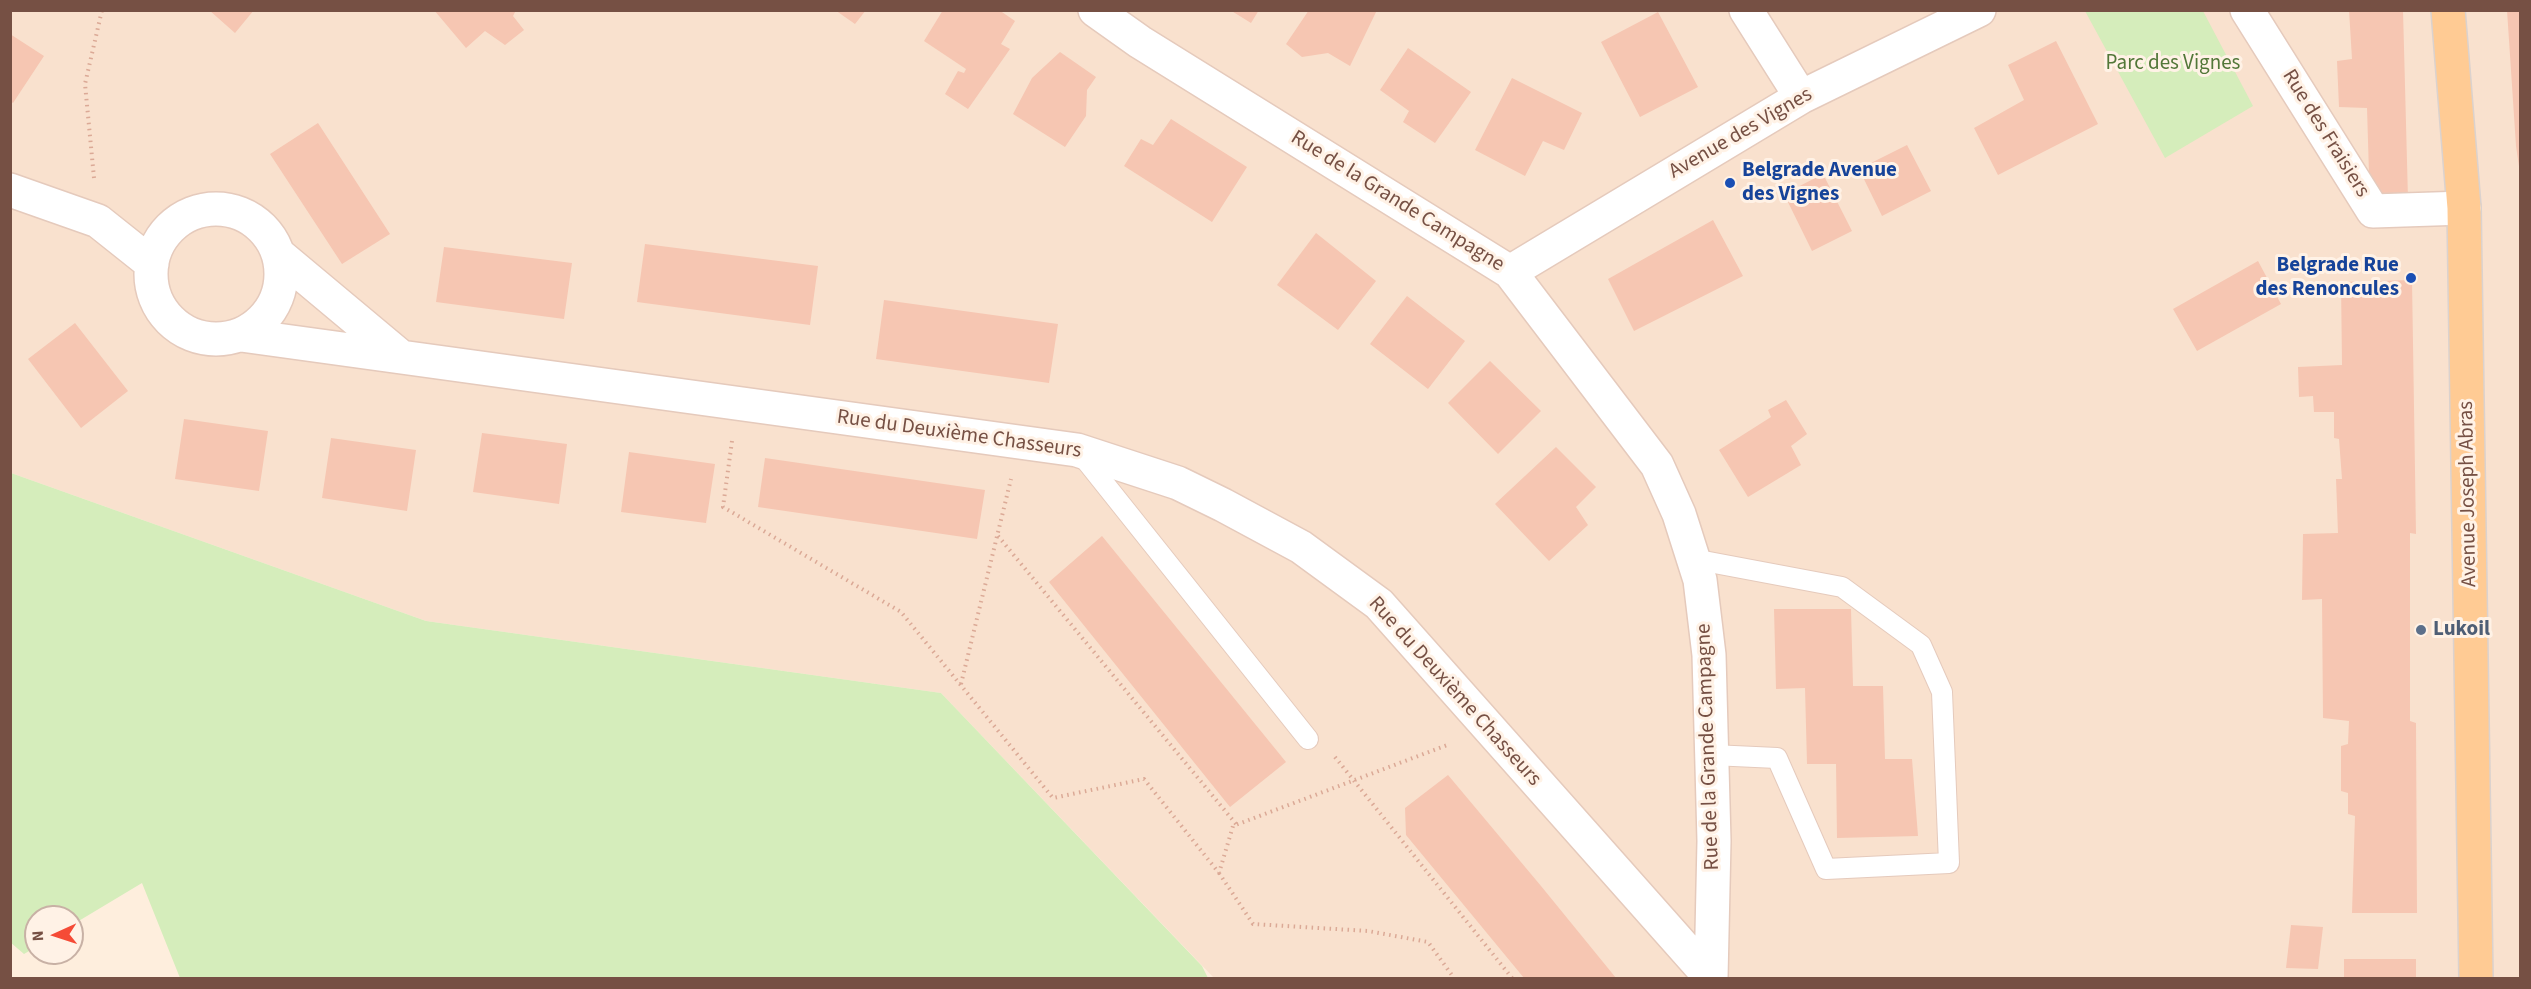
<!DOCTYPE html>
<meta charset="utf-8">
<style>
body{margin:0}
#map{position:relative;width:2531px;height:989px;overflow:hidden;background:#feeedd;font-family:"Source Sans 3",sans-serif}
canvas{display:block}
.frame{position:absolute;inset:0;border:12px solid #765044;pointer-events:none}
.north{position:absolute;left:24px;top:905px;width:60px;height:60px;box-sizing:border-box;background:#fff2e6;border:2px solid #c8b1a5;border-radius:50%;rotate:267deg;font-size:16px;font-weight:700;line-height:24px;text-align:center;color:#765044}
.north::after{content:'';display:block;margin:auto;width:21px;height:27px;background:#f54b36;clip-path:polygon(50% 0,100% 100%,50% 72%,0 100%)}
</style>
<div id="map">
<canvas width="2531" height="989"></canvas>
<div class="frame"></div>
<div class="north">N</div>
</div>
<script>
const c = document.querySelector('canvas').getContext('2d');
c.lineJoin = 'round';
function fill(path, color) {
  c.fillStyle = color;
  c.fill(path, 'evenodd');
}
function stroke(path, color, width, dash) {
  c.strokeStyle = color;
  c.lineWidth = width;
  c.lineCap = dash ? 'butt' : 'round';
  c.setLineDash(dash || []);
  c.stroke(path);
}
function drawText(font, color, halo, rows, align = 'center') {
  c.font = font + ' "Source Sans 3",sans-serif';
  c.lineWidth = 6;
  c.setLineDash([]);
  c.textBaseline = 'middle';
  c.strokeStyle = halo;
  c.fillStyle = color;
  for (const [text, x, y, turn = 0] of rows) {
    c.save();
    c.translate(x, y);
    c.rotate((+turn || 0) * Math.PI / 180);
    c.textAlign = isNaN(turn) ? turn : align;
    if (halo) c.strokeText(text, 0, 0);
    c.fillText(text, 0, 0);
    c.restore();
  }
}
fill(new Path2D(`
 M11 11H2520V978H1214L941 693 426 621 11 473Z`), '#f9e1ce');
fill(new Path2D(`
 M2085 11H2203L2253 106 2165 158Z
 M11 473 426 621 941 693 1202 966 1208 978H180L142 883 72 925V917H36V947L24 954 10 942Z`), '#d5edbb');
fill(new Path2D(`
 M209 10H254L235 33Z
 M434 10H516L513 16 524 30 505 45 485 31 466 48Z
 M835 10H866L855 24Z
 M943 10H999L1015 21 1001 44 1010 49 968 109 945 94 958 71 964 73 966 69 924 41Z
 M1230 10H1259L1251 23Z
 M1309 10H1377L1350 66 1328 53 1302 57 1286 44Z
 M2349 10H2403L2408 199 2378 201 2369 174 2367 108 2339 107 2337 61 2352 59Z
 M2507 10H2520V173L2516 146Z
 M1658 12 1698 87 1640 117 1601 42Z
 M10 34 44 56 13 103 10 101Z
 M2056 41 2098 124 1998 175 1974 128 2024 100 2008 65Z
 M1408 48 1471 92 1435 143 1403 122 1409 111 1380 90Z
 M1060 52 1096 77 1087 90 1086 116 1065 147 1013 114 1032 78Z
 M1512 78 1582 113 1564 150 1543 141 1525 176 1475 150Z
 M1171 119 1247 167 1212 222 1124 166 1141 139 1153 145Z
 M318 123 390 234 342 264 270 154Z
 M1907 145 1931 191 1882 216 1859 169Z
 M1823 174 1852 231 1812 251 1784 194Z
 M1713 220 1743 276 1634 331 1608 279Z
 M1316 233 1376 281 1338 330 1277 285Z
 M645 244 818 266 810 325 637 302Z
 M444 247 572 263 564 319 436 302Z
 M2258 261 2281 304 2197 351 2173 309Z
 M2412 280 2416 534 2410 533V721L2416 723 2417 913H2352L2355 816 2348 814V793L2341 791V746L2348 744 2349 721 2323 718 2322 599 2302 600 2303 534 2338 533 2336 479H2342L2339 439 2334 438V412H2314L2313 396 2299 397 2298 367 2342 365 2341 282Z
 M1407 296 1465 341 1428 389 1370 344Z
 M884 300 1058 324 1049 383 876 359Z
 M75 323 128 391 81 428 28 359Z
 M1490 361 1541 411 1498 454 1448 403Z
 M1786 400 1807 434 1791 446 1801 465 1748 497 1719 450 1771 417 1768 410Z
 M184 419 268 431 259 491 175 479Z
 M482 433 567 444 559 504 473 492Z
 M331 438 416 450 407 511 322 498Z
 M1556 447 1596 487 1576 507 1588 525 1549 561 1495 504Z
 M629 452 715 464 706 523 621 512Z
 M765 458 985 490 977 539 758 507Z
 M1102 536 1286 762 1230 807 1049 582Z
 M1774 609H1851L1853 686H1883L1885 759H1912L1918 836 1837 838 1836 764H1807L1805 688 1776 689Z
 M1448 775 1541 886 1616 978H1524L1406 835 1405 808Z
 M2291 925 2323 927 2318 969 2286 968Z
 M2344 959H2416V978H2344Z`), '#f6c6b2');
const lane = new Path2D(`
 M1080 453 1308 739
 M1693 559 1842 587 1921 645 1942 692 1949 863 1826 869 1777 758 1712 755`);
const street = new Path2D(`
 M1095 10 1140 42 1510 272 1657 465 1679 514 1700 580 1709 655 1714 841 1711 978
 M1746 10 1801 97
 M2247 10 2373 211 2464 208
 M10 190 98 221 152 264
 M151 274a65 65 0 1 1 130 0a65 65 0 1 1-130 0Z
 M278 254 400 356
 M1510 272 1801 97 1979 10
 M241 335 1077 450 1178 483 1223 505 1301 547 1379 604 1711 978`);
const primary = new Path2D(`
 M2448 10 2464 208 2476 978`);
stroke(lane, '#e5cabc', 22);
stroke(street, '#e5cabc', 36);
stroke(primary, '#dbd2ce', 36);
stroke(new Path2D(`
 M94 178 85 84 102 10
 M732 441 723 507 901 612 1053 798 1144 779 1219 873 1233 826 1450 744
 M998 536 1236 824
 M961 684 1011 479
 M1335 757 1512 978
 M1219 873 1253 924 1368 931 1428 942 1454 978`), '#dba996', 4, [1.5, 4.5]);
stroke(lane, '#fff', 20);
stroke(street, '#fff', 33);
stroke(primary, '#ffcb94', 33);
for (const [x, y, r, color] of [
 [1730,183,6,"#1a4fb4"],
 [2411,278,6,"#1a4fb4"],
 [2421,630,6,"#5c6f8a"]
]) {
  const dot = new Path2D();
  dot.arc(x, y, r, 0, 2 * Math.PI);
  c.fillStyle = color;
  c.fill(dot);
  stroke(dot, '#fff2e6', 2);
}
drawText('21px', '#527738', '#fff2e6', [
 ["Parc des Vignes",2173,64]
]);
drawText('21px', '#765044', '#fff2e6', [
 ["Avenue des Vignes",1741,134,-30],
 ["Rue des Fraisiers",2325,134,58],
 ["Rue de la Grande Campagne",1397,202,32],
 ["Rue du Deuxième Chasseurs",959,435,8],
 ["Avenue Joseph Abras",2469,494,-91],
 ["Rue du Deuxième Chasseurs",1454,692,48],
 ["Rue de la Grande Campagne",1709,747,-92]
]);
drawText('bold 21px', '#164399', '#fff2e6', [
 ["Belgrade Avenue",1742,171],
 ["des Vignes",1742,195],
 ["Belgrade Rue",2399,266,"right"],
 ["des Renoncules",2399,290,"right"]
], 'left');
drawText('bold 21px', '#4e5e75', '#fff2e6', [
 ["Lukoil",2433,630]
], 'left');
</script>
